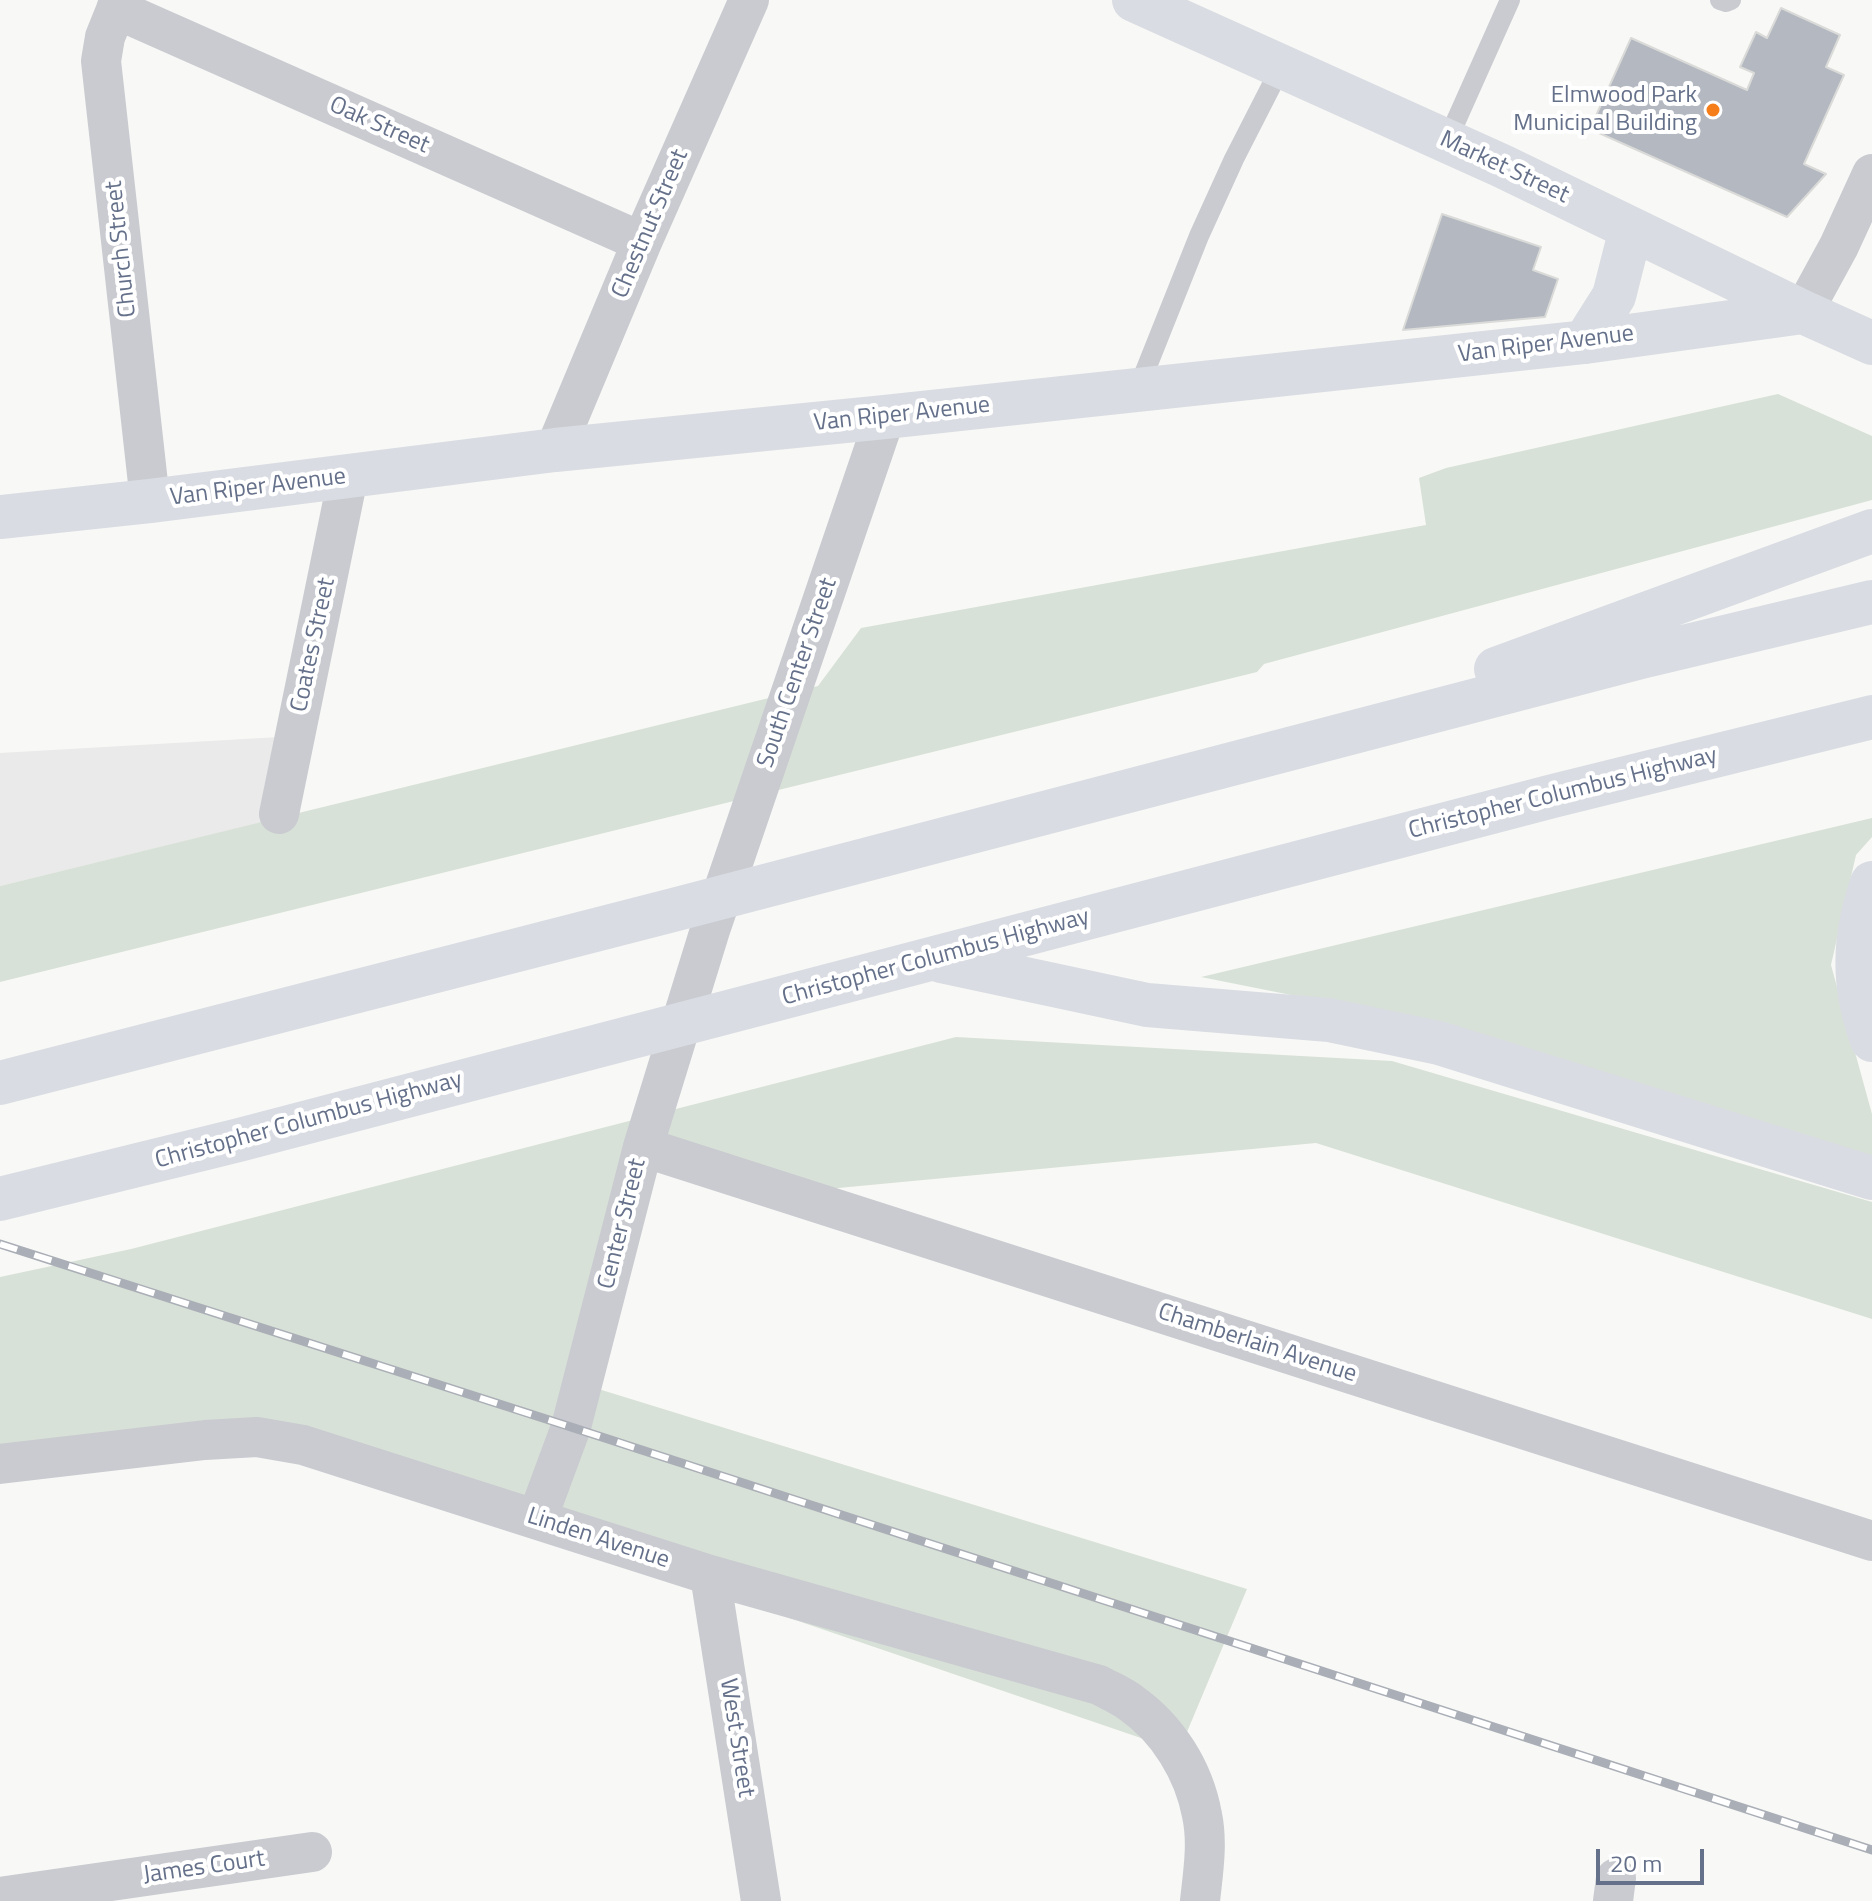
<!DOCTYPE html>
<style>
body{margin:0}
#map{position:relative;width:1872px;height:1901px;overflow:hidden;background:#f8f9f6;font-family:"Titillium Web",sans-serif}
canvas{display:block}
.scale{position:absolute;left:1596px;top:1849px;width:108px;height:36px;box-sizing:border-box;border:4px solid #65718a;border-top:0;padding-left:10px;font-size:24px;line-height:28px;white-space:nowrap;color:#65718a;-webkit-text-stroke:6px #fff;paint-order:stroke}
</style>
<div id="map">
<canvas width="1872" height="1901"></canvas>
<div class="scale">20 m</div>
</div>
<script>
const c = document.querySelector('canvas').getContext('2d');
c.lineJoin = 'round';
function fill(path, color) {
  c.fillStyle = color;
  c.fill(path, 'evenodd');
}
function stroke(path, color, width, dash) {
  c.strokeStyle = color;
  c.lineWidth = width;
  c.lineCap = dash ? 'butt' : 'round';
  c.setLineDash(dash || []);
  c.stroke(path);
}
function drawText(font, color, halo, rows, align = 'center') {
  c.font = font + ' "Titillium Web",sans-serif';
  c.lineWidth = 8;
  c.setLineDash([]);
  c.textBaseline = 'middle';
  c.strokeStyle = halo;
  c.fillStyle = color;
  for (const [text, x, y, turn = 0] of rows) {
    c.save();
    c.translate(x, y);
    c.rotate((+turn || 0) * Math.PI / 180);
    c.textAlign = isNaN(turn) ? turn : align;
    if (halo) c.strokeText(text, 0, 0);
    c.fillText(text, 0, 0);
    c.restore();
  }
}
fill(new Path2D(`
 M297 736 281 818 0 886V753Z`), '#e9eae9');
fill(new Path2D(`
 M1778 394 1872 436V500L1264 664 1257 672 0 982V886L818 686 861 628 1426 525 1419 478 1446 468Z
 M1872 818V837L1856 855 1831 965 1872 1114V1163L1421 1021 1201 977Z
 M956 1037 1392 1061 1872 1202V1319L1316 1143 796 1192 644 1152 579 1383 1247 1589 1179 1751 259 1437 0 1464V1277L131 1249Z`), '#d8e1d7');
const building = new Path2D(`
 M1781 8 1840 35 1826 67 1844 75 1804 164 1826 174 1787 217 1590 129 1631 38 1747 90 1754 73 1740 67 1756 32 1767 38Z
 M1442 214 1541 247 1533 270 1558 279 1545 317 1403 330Z`);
fill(building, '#b3b8c1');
stroke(building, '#dadbd8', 2);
stroke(new Path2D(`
 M1720 0 1726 2 1731 0
 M1447 141 1510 0
 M1138 389 1199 236 1234 159 1281 67`), '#c9cbd0', 20);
stroke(new Path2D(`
 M120 0 105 37 101 61 150 501
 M116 9 642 242
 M1803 312 1839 246 1872 174
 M555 450 642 242 749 0
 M279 814 348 477
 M643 1147 1872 1541
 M0 1464 205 1440 257 1437 303 1445 710 1575 1099 1685C1110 1691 1122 1696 1131 1703 1168 1729 1194 1771 1202 1815 1208 1843 1203 1873 1200 1901
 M537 1519 571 1427 643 1147 710 930 885 417
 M710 1575 761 1901
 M0 1897 312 1852
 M1613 1901 1616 1878`), '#c9cbd0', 40);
stroke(new Path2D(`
 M1134 0 1502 166 1803 312 1872 343
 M1585 342 1614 296 1631 229
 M0 517 150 501 555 450 885 417 1585 342 1803 312`), '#d9dce2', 44);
stroke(new Path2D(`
 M1496 669 1872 531
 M1872 883C1853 938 1852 985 1872 1040
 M941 961 1147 1005 1329 1020 1439 1043 1872 1178
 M0 1083 677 909 1641 657 1872 602
 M0 1199 239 1140 1553 796 1872 717`), '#d9dce2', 44);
const rail = new Path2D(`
 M0 1244 571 1427 1872 1850`);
stroke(rail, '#aaaeb6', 9);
stroke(rail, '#fff', 6, [18]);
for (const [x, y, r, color] of [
 [1713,110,8,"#f57e1a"]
]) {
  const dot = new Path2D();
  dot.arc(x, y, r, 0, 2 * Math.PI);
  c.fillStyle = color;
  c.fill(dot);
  stroke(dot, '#fff', 3);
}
drawText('24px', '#65718a', '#fff', [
 ["Elmwood Park",1697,96],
 ["Municipal Building",1697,124]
], 'right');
drawText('24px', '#65718a', '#fff', [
 ["Oak Street",379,126,24],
 ["Market Street",1504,168,25],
 ["Chestnut Street",651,224,-67],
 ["Church Street",122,249,-96],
 ["Van Riper Avenue",1546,345,-7],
 ["Van Riper Avenue",902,415,-6],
 ["Van Riper Avenue",258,488,-7],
 ["Coates Street",314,645,-78],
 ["South Center Street",798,673,-71],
 ["Christopher Columbus Highway",1563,794,-14],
 ["Christopher Columbus Highway",936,958,-15],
 ["Christopher Columbus Highway",309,1121,-15],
 ["Center Street",623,1224,-76],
 ["Chamberlain Avenue",1257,1344,18],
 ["Linden Avenue",598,1539,18],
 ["West Street",736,1738,81],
 ["James Court",204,1868,-8]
]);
</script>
